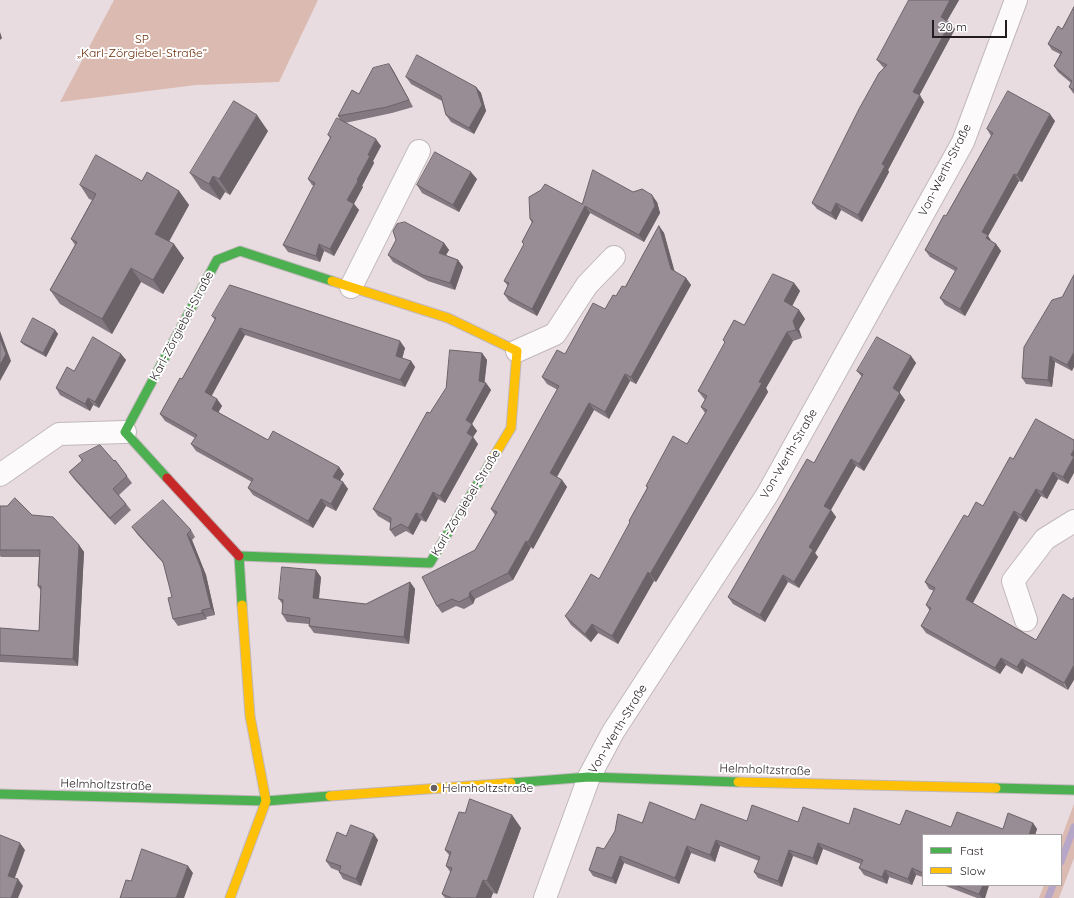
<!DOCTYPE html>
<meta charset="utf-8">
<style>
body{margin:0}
#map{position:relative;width:1074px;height:898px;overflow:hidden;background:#e8dce0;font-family:Quicksand,sans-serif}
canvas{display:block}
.legend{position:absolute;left:922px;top:834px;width:140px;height:52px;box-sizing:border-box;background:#fff;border:1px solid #a7a4a5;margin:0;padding:5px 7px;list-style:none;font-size:12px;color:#231c1f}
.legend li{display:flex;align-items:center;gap:8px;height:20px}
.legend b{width:20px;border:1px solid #a7a4a5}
.scale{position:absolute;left:932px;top:20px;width:75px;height:18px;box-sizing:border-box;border:2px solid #231c1f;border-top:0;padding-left:5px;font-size:12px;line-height:14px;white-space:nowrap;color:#231c1f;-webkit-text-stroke:3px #fff;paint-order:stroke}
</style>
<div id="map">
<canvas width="1074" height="898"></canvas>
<ul class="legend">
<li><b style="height:5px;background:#4caf50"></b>Fast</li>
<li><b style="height:5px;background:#ffc107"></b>Slow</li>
</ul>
<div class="scale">20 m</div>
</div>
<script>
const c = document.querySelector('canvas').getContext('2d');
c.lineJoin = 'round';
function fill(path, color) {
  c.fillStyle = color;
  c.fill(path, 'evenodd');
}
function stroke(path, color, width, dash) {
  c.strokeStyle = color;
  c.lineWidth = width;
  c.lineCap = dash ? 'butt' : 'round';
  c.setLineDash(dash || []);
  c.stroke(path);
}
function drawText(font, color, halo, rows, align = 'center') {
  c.font = font + ' Quicksand,sans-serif';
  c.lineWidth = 4;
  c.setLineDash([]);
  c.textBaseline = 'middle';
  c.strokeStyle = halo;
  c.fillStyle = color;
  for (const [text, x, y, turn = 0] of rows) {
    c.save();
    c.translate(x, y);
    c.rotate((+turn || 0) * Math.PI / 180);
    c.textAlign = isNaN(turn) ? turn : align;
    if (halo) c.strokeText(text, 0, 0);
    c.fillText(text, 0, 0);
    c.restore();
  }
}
fill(new Path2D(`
 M114 0H318L279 82 196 85 60 102Z
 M1074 804V858L1059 898H1039L1044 885H1061V839Z`), '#dbbab1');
stroke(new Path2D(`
 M1061 862 1074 827
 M1048 898 1053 885`), '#b6a7c8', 7);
const street = new Path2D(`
 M351 287 419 151
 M517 351 555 334 587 285 614 257
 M0 475 59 434 125 432
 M1026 620 1013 581 1045 539 1074 521
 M545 898 589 777 613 732 767 495 963 142 1016 0`);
const fast = new Path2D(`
 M167 478 125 432 217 260 240 251 332 281
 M242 605 239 556 430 563 490 463
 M511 783 589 777 738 782
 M996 788 1074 790
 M0 794 266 801 330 796`);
const slow = new Path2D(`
 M332 281 448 318 517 351 511 428 490 463
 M738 782 996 788
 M330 796 511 783
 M230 898 266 801 250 716 242 605`);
const jam = new Path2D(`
 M167 478 239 556`);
stroke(street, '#c1b8bb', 24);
stroke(fast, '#c1b8bb', 11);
stroke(slow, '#c1b8bb', 11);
stroke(jam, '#c1b8bb', 11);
stroke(street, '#fcfafa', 22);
stroke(fast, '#4caf50', 9);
stroke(slow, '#ffc107', 9);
stroke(jam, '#c62828', 9);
fill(new Path2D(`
 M909 0H959L947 21 950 23 955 29 919 95 924 102 888 170 889 172 862 222 841 210 836 220 817 209 812 203 884 68 882 66 877 60Z
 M1074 7V94L1073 93 1069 87 1071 83 1058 72 1054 66 1060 54 1052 50 1048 44 1062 29Z
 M389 64 393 70 413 107 392 113 345 123 381 146 373 161 374 163 362 186 363 187 354 204 359 210 334 256 324 251 320 262 288 252 283 245 314 186 312 185 308 179 330 138 328 135 340 120 338 116Z
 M406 77 476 87 481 93 486 111 474 134 451 122 446 115 442 101 411 84Z
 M1055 121 1022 182 1019 181 988 236 992 242 996 244 1001 251 965 316 945 305 940 298 955 271 930 257 925 250 946 216 991 136 987 129Z
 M268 131 230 195 225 192 220 200 201 189 190 173Z
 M477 179 459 212 422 193 417 185Z
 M142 181 179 191 189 205 169 242 184 258 163 294 141 282 112 334 60 304 50 290 75 245 71 239 92 200 89 199 80 185Z
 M657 202 660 213 644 242 590 213 537 316 509 301 504 294 508 286 504 281 524 245 522 242 532 223 530 219 582 204Z
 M659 226 664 233 674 271 686 278 691 285 636 384 630 381 609 419 594 410 557 477 562 480 567 487 533 549 531 547 513 580 475 599 473 604 464 609 456 606 442 613 437 606 475 550 495 515 491 509 558 390 547 384 542 377 565 354 605 309 616 296 625 287Z
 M444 243 449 250 446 255 458 260 463 267 455 290 428 281 393 262 388 255Z
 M794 283 800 291 792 306 799 310 805 319 799 329 802 338 793 341 766 388 768 392 656 582 654 581 618 644 598 633 591 642 571 625 565 616 599 579 630 523 629 521 647 488 646 486 687 444 705 413 701 407 705 400 698 391 725 343 723 340 744 325Z
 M1052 300 1072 371 1055 362 1052 387 1026 384 1022 378Z
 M212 316 405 348 402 358 411 361 415 367 405 387 245 335 211 396 217 399 222 406 218 412 268 440 339 467 344 474 340 480 343 482 348 489 336 511 326 506 313 528 253 495 248 488 252 482 196 451 191 444 195 438 165 421 160 414 182 379 215 320Z
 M55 330 58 334 46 357 24 345 21 342Z
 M482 353 487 360 484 383H486L491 390 472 424 477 431 473 437 478 444 445 503 438 499 426 522 421 520 413 535 406 531 395 537 390 530V523L378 516 373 509Z
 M121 354 126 360 99 408 93 405 90 411 60 395 56 388 74 371Z
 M911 356 916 363 899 392 905 400 864 471 856 466 831 510 836 517 815 553 818 557 799 588 788 582 765 622 733 604 728 597 814 463 862 377 857 371Z
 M1074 440 1068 484 1058 479 1047 499 1041 496 1026 522 1019 518 973 603 1036 640 1068 690 1026 666 1022 674 1006 665 1000 674 926 633 921 626 930 611 926 605 934 591 929 589 925 582 968 517 983 506 1013 459Z
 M79 456 114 461 115 460 132 483 119 495 131 510 115 525 74 479 69 472 82 461Z
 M0 506 32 515 79 545 84 552 78 666 0 662V628L39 631 41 591 38 586 39 557H1L0 556Z
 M132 527 191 530 195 537 192 540 206 575 215 615 206 617 207 619 178 626 173 619 172 597 164 564 137 534Z
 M321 577 319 599 366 604 410 582 415 589 409 644 314 633 309 626V624L287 622 282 614 283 605 279 599Z
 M465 813 512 815 521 828 497 894 493 893 491 898H445L442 894 451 873 446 866 449 855 445 850Z
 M695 820 1003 829 1033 823 1037 829 1035 835H923V877L916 875 912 885 889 877 887 884 864 875 859 868 861 864 823 849 817 865 793 856 782 887 758 878 754 872 759 861 720 846 715 862 691 853 679 884 624 863 616 884 593 876 589 870 604 849 642 823Z
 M346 836 378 840 361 886 343 879 339 872V871L331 868 326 861Z
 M943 885H989L985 898H977Z`), '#847980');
fill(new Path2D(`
 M950 0H959L945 24 941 17Z
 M950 23 955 29 918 98 913 92Z
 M0 32 2 38 0 40Z
 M389 64 393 70 413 107 409 100Z
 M476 87 481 93 486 111 474 134 469 128Z
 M920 95 924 102 888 170 889 172 862 222 858 215 882 164Z
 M1050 114 1055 121 1022 182 1017 175Z
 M257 115 268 131 230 195 219 179Z
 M376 139 381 146 373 161 374 163 362 186 363 187 352 207 347 200 368 155Z
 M471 172 477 179 459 212 453 205Z
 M1014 174 1019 181 988 236 992 242 991 245 982 232Z
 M213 176 225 192 220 200 209 184Z
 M179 191 189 205 165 248 155 234Z
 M652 195 657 202 660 213 644 242 639 235Z
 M836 203 841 210 836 220 831 213Z
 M354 204 359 210 334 256 330 249Z
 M585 206 590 213 537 316 532 309Z
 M659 226 664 233 676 276 671 269Z
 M444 243 449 250 443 260 439 253Z
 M174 244 184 258 163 294 153 280Z
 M319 244 324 251 320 262 316 256Z
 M996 244 1001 251 965 316 960 309Z
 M458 260 463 267 455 290 450 283Z
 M131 268 141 282 112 334 102 319Z
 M686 278 691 285 636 384 631 377Z
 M794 283 800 291 790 310 784 301Z
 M799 310 805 319 799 329 802 338 796 330 793 321Z
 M240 328 245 335 210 399 205 392Z
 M55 330 58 334 46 357 43 353Z
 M0 331 11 361 0 381Z
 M787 332 793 341 766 388 768 392 656 582 650 574Z
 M400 341 405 348 401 363 396 356Z
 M1074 352V367L1072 371 1067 365Z
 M482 353 487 360 484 388 486 383 491 390 472 424 477 431 473 437 478 444 445 503 440 496 467 433 466 420 479 381Z
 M121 354 126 360 99 408 95 402Z
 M911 356 916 363 898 395 893 388Z
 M1050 356 1055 362 1052 387 1048 380Z
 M411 361 415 367 405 387 400 380Z
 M625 374 630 381 609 419 605 412Z
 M900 393 905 400 864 471 859 464Z
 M88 398 93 405 90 411 85 404Z
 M217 399 222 406 217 415 212 409Z
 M589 403 594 410 555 480 550 473Z
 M1074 449V473L1068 484 1063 477 1071 455Z
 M851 459 856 466 829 513 824 506Z
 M339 467 344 474 338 484 333 477Z
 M1053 472 1058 479 1047 499 1042 492Z
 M562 480 567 487 533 549 528 542Z
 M343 482 348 489 336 511 331 504Z
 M1036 489 1041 496 1026 522 1021 515Z
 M433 492 438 499 426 522 421 515Z
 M321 499 326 506 313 528 308 521Z
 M831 510 836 517 815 553 818 557 799 588 794 582 809 547Z
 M1014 511 1019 518 971 606 966 599Z
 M416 513 421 520 413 535 408 528Z
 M187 534 192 540 206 575 215 615 211 608Z
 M526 541 531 547 513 580 508 573Z
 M79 545 84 552 78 666 73 659Z
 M316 570 321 577 318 605 313 598Z
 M648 572 654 581 618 644 612 636Z
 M783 575 788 582 765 622 760 615Z
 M410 582 415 589 409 644 404 637Z
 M470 592 475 599 473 604 469 597Z
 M202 610 206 617 207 619 202 613Z
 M592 624 598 633 591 642 585 634Z
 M1001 658 1006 665 1000 674 995 668Z
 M1022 659 1026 666 1022 674 1017 667Z
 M1074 665V680L1068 690 1064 683Z
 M512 815 521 828 497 894 487 881Z
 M1033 823 1037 829 1035 835H1029Z
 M374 834 378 840 361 886 356 879Z
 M716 840 720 846 715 862 710 855Z
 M20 843 25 850 13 883 8 876Z
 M818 843 823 849 817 865 813 858Z
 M687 846 691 853 679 884 675 878Z
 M789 850 793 856 782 887 778 881Z
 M620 856 624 863 616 884 612 878Z
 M188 866 193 873 184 898H176Z
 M912 868 916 875 912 885 908 879Z
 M885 870 889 877 887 884 882 877Z
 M18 879 23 886 18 898H11Z
 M483 880 493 893 491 898H476Z
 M983 885H989L985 898H982L979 894Z`), '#6b6368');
const building = new Path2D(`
 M909 0H950L941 17 950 23 913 92 920 95 882 164 885 166 858 215 836 203 831 213 812 203 859 109 879 73 887 65 877 60Z
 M1074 7V90L1069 87 1072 81 1054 66 1062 52 1048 44 1058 26 1062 29Z
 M417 55 476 87 482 105 469 128 446 115 441 96 406 77Z
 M389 64 409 100 387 107 338 116 352 90 359 94 373 68Z
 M1008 91 1050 114 1017 175 1014 174 982 232 988 235 986 238 996 244 960 309 940 298 957 268 925 250 944 215 946 216 993 133 987 129Z
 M234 101 257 115 219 179 213 176 209 184 190 173Z
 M337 118 376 139 368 155 370 156 357 180 358 181 347 200 354 204 330 249 319 244 316 256 283 245 315 183 308 179 331 137 328 135Z
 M435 152 471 172 453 205 417 185Z
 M96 155 142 181 147 172 179 191 155 234 174 244 153 280 131 268 102 319 50 290 77 242 71 239 96 194 80 185Z
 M593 170 633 192 642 189 652 195 655 206 639 235 585 206 532 309 504 294 509 283 504 281 524 244 522 242 533 221 530 219 529 197 541 190 545 184 582 204Z
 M405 222 444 243 439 253 458 260 450 283 423 275 388 255 396 240 393 231 397 224Z
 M659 226 671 269 686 278 631 377 625 374 605 412 589 403 550 473 562 480 528 542 526 541 508 573 470 592 469 597 459 602 452 599 437 606 422 577 475 550 497 512 491 509 559 386 542 377 557 350 565 354 593 303 605 309 613 295 616 296 622 286 625 287Z
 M773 274 794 283 784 301 799 310 793 321 796 330 787 332 759 382 762 383 650 574 648 572 612 636 592 624 585 634 565 616 572 607 591 574 599 579 630 522 629 521 648 487 646 486 673 436 687 444 707 410 701 407 707 396 698 391 725 342 723 340 734 320 744 325Z
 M1074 275V352L1067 365 1050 356 1048 380 1022 378 1024 347 1052 300 1062 297Z
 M230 285 400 341 396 356 411 361 400 380 240 328 205 392 217 399 212 409 268 440 273 431 339 467 333 477 343 482 331 504 321 499 308 521 248 488 253 479 191 444 197 435 160 414 180 378 182 379 216 318 212 316Z
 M33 318 55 330 43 353 21 342Z
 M93 337 121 354 95 402 88 398 85 404 56 388 67 367 74 371Z
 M877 337 911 356 893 388 900 393 859 464 851 459 824 506 831 510 809 547 813 550 794 582 783 575 760 615 728 597 807 459 814 463 863 374 857 371Z
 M0 338 6 354 0 365Z
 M450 350 482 353 479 381 486 383 466 420 472 424 467 433 473 437 440 496 433 492 421 515 416 513 408 528 401 524 390 530 391 518 373 509 427 412 430 413 446 388Z
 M1036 419 1074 440V449L1071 455 1074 457 1063 477 1053 472 1042 492 1036 489 1021 515 1014 511 966 599 1036 640 1063 594 1072 600 1074 597V665L1064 683 1022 659 1017 667 1001 658 995 668 921 626 931 608 926 605 935 588 925 582 964 515 968 517 976 502 983 506 1010 457 1013 459Z
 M100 445 114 461 115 460 127 476 113 489 126 504 110 518 69 472 83 460 79 456Z
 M15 498 32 515 53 517 79 545 73 659 0 655V628L39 631 41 586H38L40 550H0V506H7Z
 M163 500 191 530 187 534 201 568 211 608 202 610V613L173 619 168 598 172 597 163 562 132 527Z
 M282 567 316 570 313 598 366 604 410 582 404 637 309 626 310 618 282 614 283 600 279 599Z
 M470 799 512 815 487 881 483 880 476 898H452L442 894 452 868 446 866 451 852 445 850 459 812 465 813Z
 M650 802 695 820 701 804 747 821 752 805 798 822 803 807 849 824 854 808 900 825 906 810 951 827 957 812 1003 829 1008 813 1033 823 1029 835H923V873L912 868 908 879 885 870 882 877 859 868 863 860 818 843 813 858 789 850 778 881 754 872 760 857 716 840 710 855 687 846 675 878 620 856 612 878 589 870 597 847 604 849 615 831 618 814 642 823Z
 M351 825 374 834 356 879 339 872 341 866 326 861 337 832 346 836Z
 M0 835 20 843 8 876 18 879 11 898H0Z
 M142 849 188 866 176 898H120L126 880 131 881Z
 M955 885H983L979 894Z`);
fill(building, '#998d95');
stroke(building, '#6b6368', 1);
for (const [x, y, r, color] of [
 [434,788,4,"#685f63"]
]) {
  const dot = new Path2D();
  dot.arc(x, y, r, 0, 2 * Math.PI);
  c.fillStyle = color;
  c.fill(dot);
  stroke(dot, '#fff', 1.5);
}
drawText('12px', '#6a2c09', '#fff', [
 ["SP",142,39],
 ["„Karl-Zörgiebel-Straße“",142,53]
]);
drawText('12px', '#231c1f', '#fff', [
 ["Von-Werth-Straße",945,170,-63],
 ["Karl-Zörgiebel-Straße",182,326,-62],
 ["Von-Werth-Straße",789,454,-60],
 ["Karl-Zörgiebel-Straße",466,503,-59],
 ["Von-Werth-Straße",618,729,-59],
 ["Helmholtzstraße",765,770,2],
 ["Helmholtzstraße",106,785,2]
]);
drawText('12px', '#231c1f', '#fff', [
 ["Helmholtzstraße",442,788]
], 'left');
</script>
